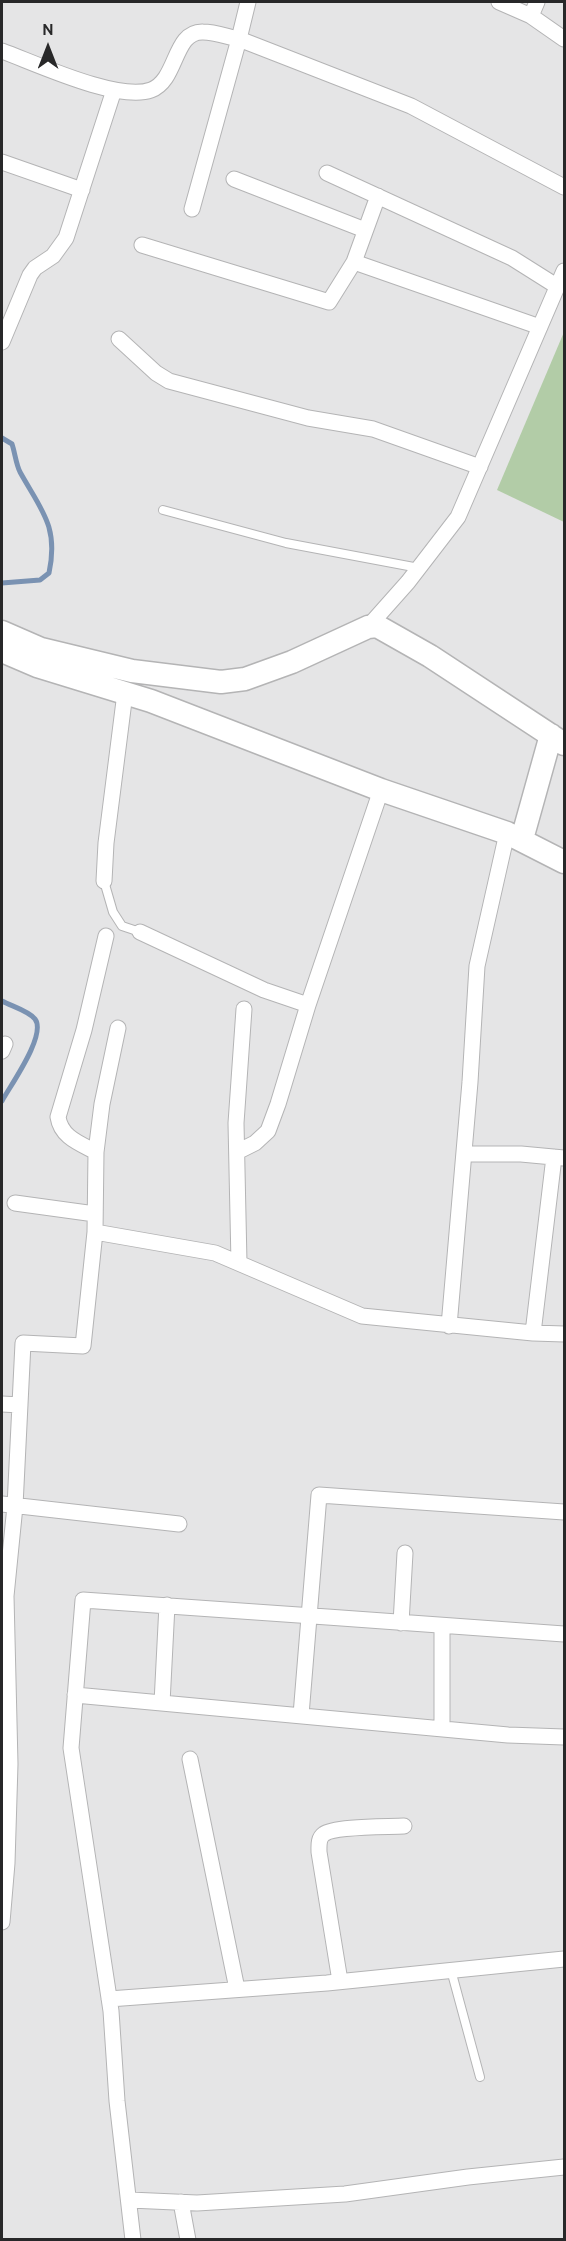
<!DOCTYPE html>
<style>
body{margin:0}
#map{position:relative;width:566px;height:2241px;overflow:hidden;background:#e5e5e6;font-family:Cabin,sans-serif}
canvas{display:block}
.frame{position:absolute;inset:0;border:3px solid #282829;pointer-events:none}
.north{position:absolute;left:18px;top:18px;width:60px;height:60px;-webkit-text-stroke:4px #e5e5e6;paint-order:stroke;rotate:0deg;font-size:16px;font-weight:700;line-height:24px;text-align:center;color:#282829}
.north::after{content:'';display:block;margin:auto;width:21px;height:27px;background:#282829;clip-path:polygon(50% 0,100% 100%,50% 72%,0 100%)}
</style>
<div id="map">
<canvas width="566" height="2241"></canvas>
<div class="frame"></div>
<div class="north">N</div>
</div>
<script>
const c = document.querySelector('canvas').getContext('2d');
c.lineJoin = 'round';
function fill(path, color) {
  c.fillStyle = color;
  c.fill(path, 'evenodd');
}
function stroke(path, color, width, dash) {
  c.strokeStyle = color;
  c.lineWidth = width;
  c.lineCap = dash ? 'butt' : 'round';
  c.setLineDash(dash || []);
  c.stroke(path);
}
fill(new Path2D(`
 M564 332V522L497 490Z`), '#b2cca7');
stroke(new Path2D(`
 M2 438 12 444C15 453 16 464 20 472 41 510 59 526 49 573L40 580 2 583
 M2 1001C11 1006 29 1011 35 1019 47 1035 10 1086 2 1101`), '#7a92b2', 5);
const lane = new Path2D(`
 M163 510 286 543 419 568
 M104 881 113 912 122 926 140 932
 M451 1970 480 2077`);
const street = new Path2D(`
 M248 2 239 39 411 106 564 187
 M499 2 531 16 564 39
 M531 16 537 2
 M2 51C35 63 118 102 151 90 178 80 173 31 203 32 215 32 228 37 239 39L192 209
 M2 162 82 190
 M327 173 512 258 558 287
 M234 179 365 230
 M142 245 329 302 354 262 540 327
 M354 262 378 196
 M119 339 156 373 169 381 308 418 373 429 480 467
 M2 342 30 275 35 268 53 256 66 238 114 90
 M368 627 408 582 458 517 564 271
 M104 881 106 843 125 693
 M140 932 264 990 308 1005 381 790
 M2 1051 5 1044
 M96 1152C79 1143 61 1137 58 1117L84 1030 106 936
 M237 1152 255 1143 268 1131 278 1104 308 1005
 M464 1154H521L564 1158
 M15 1203 95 1214
 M95 1232 96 1152 102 1104 118 1028
 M239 1263 236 1123 244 1009
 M449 1326 470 1082 477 966 507 833
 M533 1333 554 1157
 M2 1404 20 1405
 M2 1504 179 1524
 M401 1623 405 1553
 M442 1626V1728
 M75 1695 508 1735 564 1737
 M162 1703 167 1605
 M301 1715 319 1495 564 1512
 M190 1759 237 1989
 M2 1763 10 1764 6 1596 15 1506 23 1343 83 1346 95 1232 215 1253 362 1316 533 1333 564 1334
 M2 1922 7 1863 10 1764
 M340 1981 319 1852C319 1846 318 1838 324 1834 334 1826 388 1827 404 1826
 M109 1999 327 1983 564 1959
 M130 2200 197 2203 345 2194 468 2177 564 2167
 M181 2202 188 2240
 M133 2240 117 2101 111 2011 71 1748 83 1600C243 1610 404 1623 564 1634`);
const secondary = new Path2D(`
 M2 632 41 649 132 671 221 682 245 679 292 662 368 627 377 626 430 656 564 744
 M2 651 37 666 151 701 381 790 507 833 564 862
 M522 839 551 735`);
stroke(lane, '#b4b4b5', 10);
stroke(street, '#b4b4b5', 17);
stroke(secondary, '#b4b4b5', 25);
stroke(lane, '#fff', 8);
stroke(street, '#fff', 15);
stroke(secondary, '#fff', 22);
</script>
